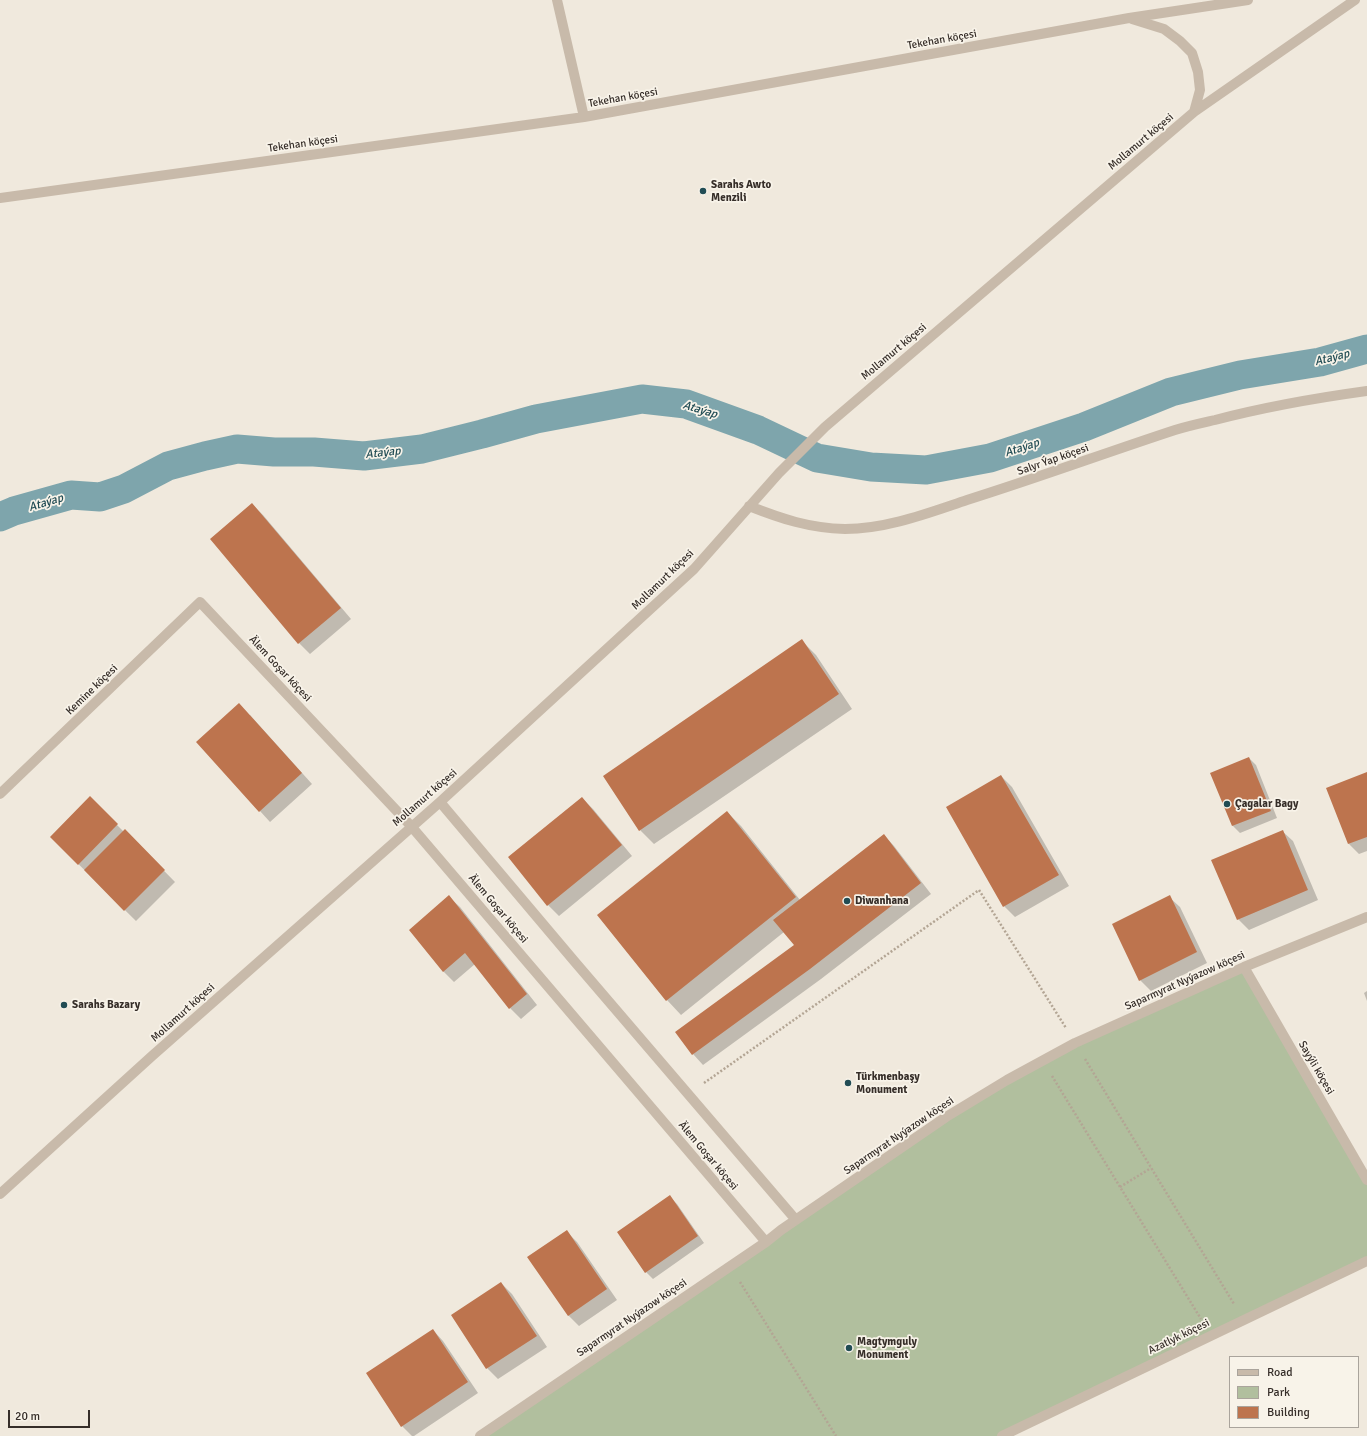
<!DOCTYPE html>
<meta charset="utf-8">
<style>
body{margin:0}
#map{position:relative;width:1367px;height:1436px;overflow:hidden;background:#f0e9dd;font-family:Signika,sans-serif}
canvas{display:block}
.legend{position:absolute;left:1229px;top:1356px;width:130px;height:72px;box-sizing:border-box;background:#f8f3e9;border:1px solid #aaa49c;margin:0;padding:5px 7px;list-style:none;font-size:12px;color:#362e29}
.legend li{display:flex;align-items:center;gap:8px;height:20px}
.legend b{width:20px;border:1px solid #aaa49c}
.scale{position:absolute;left:8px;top:1410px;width:82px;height:18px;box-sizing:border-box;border:2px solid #362e29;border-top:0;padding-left:5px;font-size:12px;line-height:14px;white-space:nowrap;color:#362e29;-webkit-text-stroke:3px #f8f3e9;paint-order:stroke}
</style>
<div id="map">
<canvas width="1367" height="1436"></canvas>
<ul class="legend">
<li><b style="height:5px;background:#c8baaa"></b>Road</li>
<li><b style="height:11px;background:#b1bf9e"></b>Park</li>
<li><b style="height:11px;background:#bd744e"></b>Building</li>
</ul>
<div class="scale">20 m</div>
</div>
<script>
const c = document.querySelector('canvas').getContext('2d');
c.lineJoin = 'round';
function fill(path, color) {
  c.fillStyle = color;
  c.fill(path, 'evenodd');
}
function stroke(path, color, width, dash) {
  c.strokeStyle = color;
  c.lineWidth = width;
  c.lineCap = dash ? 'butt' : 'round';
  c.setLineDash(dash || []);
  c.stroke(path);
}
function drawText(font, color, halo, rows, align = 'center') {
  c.font = font + ' Signika,sans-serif';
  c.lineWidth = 3.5;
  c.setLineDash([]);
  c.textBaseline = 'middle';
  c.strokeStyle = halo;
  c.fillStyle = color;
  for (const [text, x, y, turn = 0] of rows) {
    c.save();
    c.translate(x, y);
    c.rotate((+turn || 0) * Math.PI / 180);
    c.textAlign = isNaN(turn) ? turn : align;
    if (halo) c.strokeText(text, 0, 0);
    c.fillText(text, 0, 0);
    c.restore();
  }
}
fill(new Path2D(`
 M1244 967 1367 1180V1261L1002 1436H480L1007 1080Z`), '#b1bf9e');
fill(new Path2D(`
 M252 504 263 515 351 619 310 654 299 643 211 539Z
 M802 641 816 655 852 709 654 844 640 830Z
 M250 715 312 784 270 822 197 742Z
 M1249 758 1256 765 1277 818 1240 833 1233 826 1212 774Z
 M1367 773V851L1359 854 1349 844Z
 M1001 776 1012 787 1069 886 1015 917 1004 906Z
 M90 798 124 832 125 831 175 882 136 921 51 837Z
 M582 798 593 809 632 856 559 916 548 905 509 857Z
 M727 812 741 826 800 900 884 835 894 846 931 894 821 979 703 1065 693 1054 795 945 784 932 681 1015 667 1000 599 915Z
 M1282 831 1293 841 1318 900 1249 930 1238 919Z
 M449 897 460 907 537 1005 521 1019 510 1008 475 964 454 982 443 971Z
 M1169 897 1180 907 1207 963 1151 991 1140 980Z
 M1367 991V1001L1364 993Z
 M670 1197 677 1204 704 1243 653 1279 646 1272Z
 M566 1231 577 1242 617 1300 579 1326 568 1315Z
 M501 1283 512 1294 547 1347 498 1379 487 1368 452 1315Z
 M433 1330 443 1341 478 1393 414 1436H412L402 1426Z`), '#0003');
stroke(new Path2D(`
 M0 517 14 511 71 495 100 497 124 489 168 466 205 456 237 449 274 452H314L364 456 422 449 482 434 536 419 642 399 686 404 758 430 817 458 871 467 926 470 990 458 1084 427 1171 392 1240 375 1320 362 1367 349`), '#7ea5ac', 29);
fill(new Path2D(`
 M252 503 341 608 298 644 210 539Z
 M802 639 839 694 639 831 603 776Z
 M239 703 302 773 259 812 196 742Z
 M1249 757 1271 811 1232 826 1210 773Z
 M1367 772V837L1348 844 1326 788Z
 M1001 775 1059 875 1003 907 946 807Z
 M90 796 118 824 78 865 50 837Z
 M582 797 622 845 547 906 508 857Z
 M727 811 796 897 666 1001 597 915Z
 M125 829 165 870 124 911 84 870Z
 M1283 830 1308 890 1237 920 1211 860Z
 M884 834 921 883 810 969 692 1055 675 1032 794 945 773 920Z
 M449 895 527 994 509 1009 465 953 443 972 409 930Z
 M1170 895 1197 952 1139 981 1112 924Z
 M670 1195 698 1236 645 1273 617 1232Z
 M567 1230 607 1289 568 1316 527 1257Z
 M501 1282 537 1336 486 1369 451 1315Z
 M433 1329 468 1382 401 1427 366 1373Z`), '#bd744e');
stroke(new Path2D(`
 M1085 1059 1234 1304
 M1052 1076 1201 1319
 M704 1083 979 890 1066 1028
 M1120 1187 1151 1168
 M740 1282 836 1436`), '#b3a594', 2.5, [2, 2]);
stroke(new Path2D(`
 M557 0 584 117
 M1132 19 1164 29 1180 41 1192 53 1198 72 1200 90 1194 112
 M0 198 584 117 1129 18 1248 0
 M749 506C782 519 809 528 845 529 887 529 928 513 967 500 1037 478 1105 453 1175 430 1188 426 1202 423 1215 420 1265 407 1316 398 1367 391
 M0 794 200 602 411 826 766 1242
 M440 802 575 962 796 1220
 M1244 967 1367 1180
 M0 1194 152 1056 440 802 694 569 779 473 825 427 1194 112 1355 0
 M480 1436 766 1242 781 1230 946 1117 1007 1080 1075 1043 1244 967 1367 917
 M1002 1436 1367 1261`), '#c8baaa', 10);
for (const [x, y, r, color] of [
 [703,191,4,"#214c54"],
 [1227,804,4,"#214c54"],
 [847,901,4,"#214c54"],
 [64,1005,4,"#214c54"],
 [848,1083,4,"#214c54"],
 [849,1348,4,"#214c54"]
]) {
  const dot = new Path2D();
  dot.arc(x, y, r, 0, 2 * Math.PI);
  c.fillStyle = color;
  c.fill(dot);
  stroke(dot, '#f8f3e9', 1.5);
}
drawText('11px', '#362e29', '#f8f3e9', [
 ["Tekehan köçesi",942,40,-10],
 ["Tekehan köçesi",623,98,-10],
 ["Mollamurt köçesi",1141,142,-40],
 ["Tekehan köçesi",303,144,-8],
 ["Mollamurt köçesi",894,352,-40],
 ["Salyr Ýap köçesi",1053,460,-19],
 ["Mollamurt köçesi",663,580,-44],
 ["Älem Goşar köçesi",280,669,47],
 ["Kemine köçesi",92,690,-44],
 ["Mollamurt köçesi",425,798,-41],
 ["Älem Goşar köçesi",498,909,50],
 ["Saparmyrat Nyýazow köçesi",1185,981,-24],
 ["Mollamurt köçesi",183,1013,-42],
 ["Sayýli köçesi",1316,1068,60],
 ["Saparmyrat Nyýazow köçesi",899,1136,-34],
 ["Älem Goşar köçesi",708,1156,50],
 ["Saparmyrat Nyýazow köçesi",632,1318,-34],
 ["Azatlyk köçesi",1179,1337,-26]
]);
drawText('bold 11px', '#362e29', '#f8f3e9', [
 ["Sarahs Awto",711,185],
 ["Menzili",711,198],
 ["Çagalar Bagy",1235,804],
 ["Diwanhana",855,901],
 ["Sarahs Bazary",72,1005],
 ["Türkmenbaşy",856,1077],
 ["Monument",856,1090],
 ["Magtymguly",857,1342],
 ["Monument",857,1355]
], 'left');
drawText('italic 12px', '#214c54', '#f8f3e9', [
 ["Ataýap",1332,358,-14],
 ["Ataýap",700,410,17],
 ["Ataýap",1022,448,-18],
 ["Ataýap",383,453,-6],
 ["Ataýap",46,503,-17]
]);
</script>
